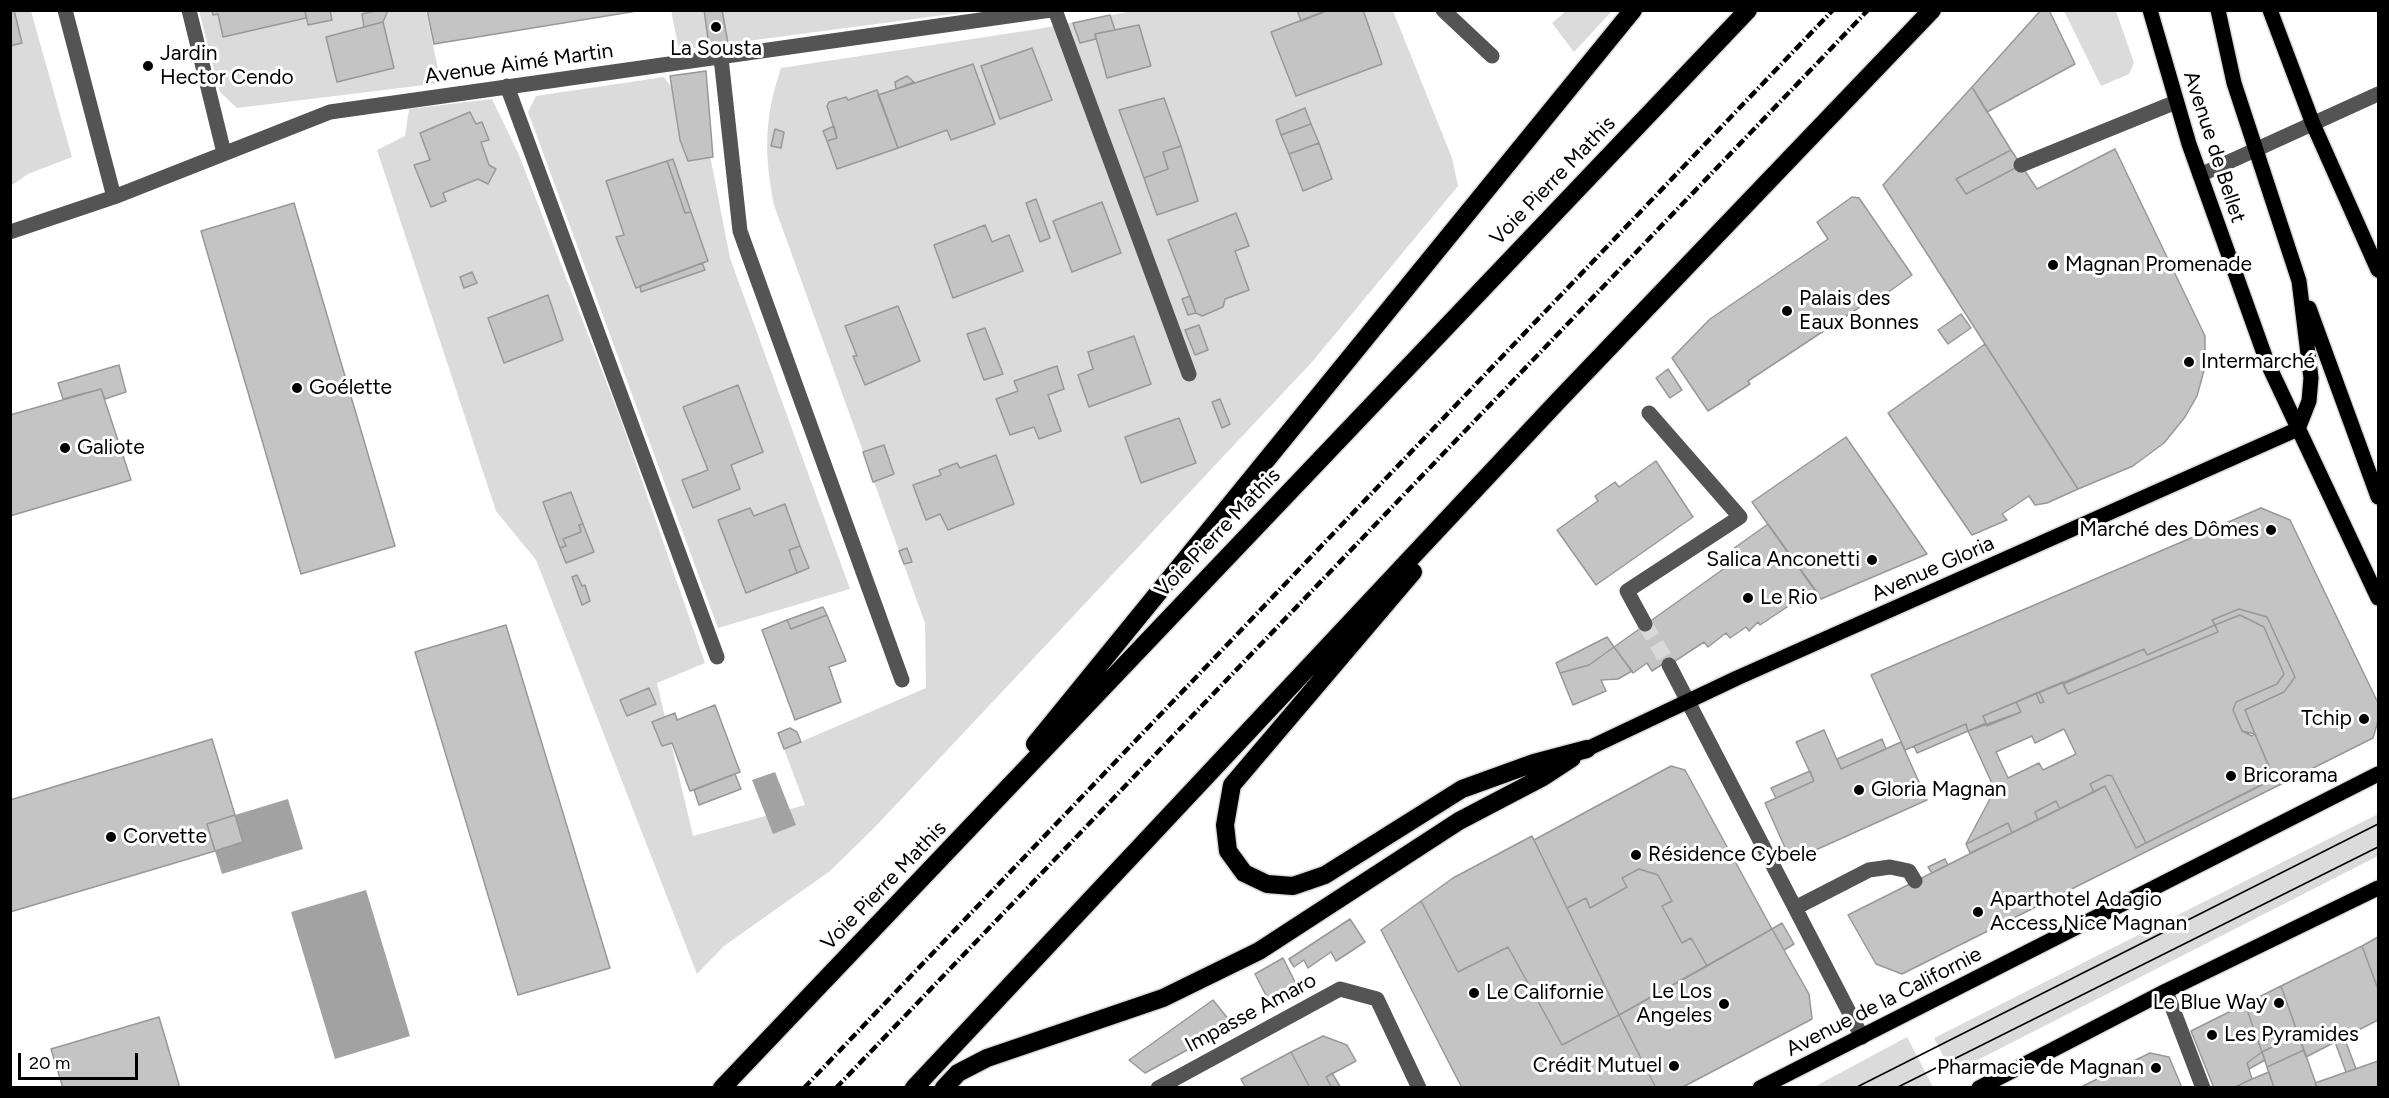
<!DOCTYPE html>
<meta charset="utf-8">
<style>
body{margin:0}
#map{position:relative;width:2389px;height:1098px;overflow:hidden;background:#fff;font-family:Figtree,sans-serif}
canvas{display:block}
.frame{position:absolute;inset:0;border:12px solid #000;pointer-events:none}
.scale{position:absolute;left:18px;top:1053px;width:120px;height:27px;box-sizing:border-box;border:3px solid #000;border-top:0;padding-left:8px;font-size:18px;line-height:21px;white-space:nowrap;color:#000;-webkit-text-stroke:4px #fff;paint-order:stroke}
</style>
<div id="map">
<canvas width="2389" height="1098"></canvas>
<div class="frame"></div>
<div class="scale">20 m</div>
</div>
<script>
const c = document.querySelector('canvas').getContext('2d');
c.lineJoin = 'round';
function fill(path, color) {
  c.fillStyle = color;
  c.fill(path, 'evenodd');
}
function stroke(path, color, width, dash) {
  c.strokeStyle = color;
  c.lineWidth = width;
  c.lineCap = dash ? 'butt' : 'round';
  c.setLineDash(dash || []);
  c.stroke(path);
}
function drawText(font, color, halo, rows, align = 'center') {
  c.font = font + ' Figtree,sans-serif';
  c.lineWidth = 6;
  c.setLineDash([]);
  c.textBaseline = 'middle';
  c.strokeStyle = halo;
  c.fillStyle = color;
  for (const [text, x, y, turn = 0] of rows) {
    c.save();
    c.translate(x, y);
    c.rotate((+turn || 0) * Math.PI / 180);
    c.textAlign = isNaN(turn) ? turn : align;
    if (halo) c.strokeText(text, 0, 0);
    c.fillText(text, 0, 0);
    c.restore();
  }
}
fill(new Path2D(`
 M671 10 975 11 679 50Z
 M11 11H31L72 157 28 174 11 186Z
 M199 11H426L441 83 237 108 220 92Z
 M1133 11H1393L1452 158 1458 186 1312 362 875 827 830 871 724 946 697 974 536 560 496 511 377 150 405 136 409 109 492 99 519 155 622 423 705 663 657 683 693 836 805 805 784 749 926 688 925 623 774 205C764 154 764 118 781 68L1038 29Z
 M1566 11V10L1612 11 1574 52 1552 23Z
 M2064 11H2116L2134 63 2129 74 2101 86Z
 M664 77 706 135 730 258 850 589 718 628 528 112 536 96Z
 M2378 814V856L1952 1073 1934 1038Z
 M1907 1037 1933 1087H1814Z`), '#dbdbdb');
fill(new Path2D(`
 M775 772 796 825 773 834 752 780Z
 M288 799 303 849 222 874 215 851 243 842 235 815Z
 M366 890 410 1036 335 1059 291 912Z`), '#a2a2a2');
const building = new Path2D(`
 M10 10H14L22 43 10 46Z
 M212 10H305L306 18 223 37 218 14 213 15Z
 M305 10H330L332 20 308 25Z
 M379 10H388L383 22 364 27 362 14Z
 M427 10H636L637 11 434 44Z
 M704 10H722L728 43 709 46Z
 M1297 10H1323L1324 12 1301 21Z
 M1328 10H1363L1382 64 1296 96 1271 32Z
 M2041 10H2049L2075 64 1987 112 1972 87Z
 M1110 15 1115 30 1095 34 1096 39 1080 43 1073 23Z
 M383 22 394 68 337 82 326 37Z
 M1139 25 1151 66 1107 78 1095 34Z
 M1032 48 1052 100 1000 119 981 66Z
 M973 64 995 124 951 140 947 130 898 148 878 95Z
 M706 71 713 157 688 161 680 140 670 76Z
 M907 76 914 82 896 89 895 82Z
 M1972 87 2011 150 1956 179 1966 194 2021 165 2037 189 2115 149 2205 336V367L2197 396 2185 417 2164 443 2133 466 2078 489 1883 185Z
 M877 90 898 148 837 169 827 141 837 138 827 106 829 102 846 97 848 100Z
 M1164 98 1181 146 1163 152 1168 169 1144 178 1119 110Z
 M1305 108 1311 124 1281 135 1276 120Z
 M470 112 476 124 482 122 489 140 481 142 489 165 496 169 488 184 478 179 443 193 446 201 431 207 414 165 430 160 420 133Z
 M1311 124 1319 143 1289 154 1281 135Z
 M834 126 837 138 827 141 823 131Z
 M775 129 784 132 781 148 771 146Z
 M1319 143 1332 179 1303 191 1289 154Z
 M1181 146 1198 201 1157 215 1144 178 1168 169 1163 152Z
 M2011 150 2021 165 1966 194 1956 179Z
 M673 159 691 212 685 213 667 161Z
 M667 161 685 213 691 212 708 261 636 288 616 237 624 235 606 181Z
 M1852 197 1859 198 1912 275 1872 304 1869 301 1748 381 1750 384 1708 411 1672 358 1710 319 1828 239 1817 222Z
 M1036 199 1050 238 1040 242 1026 203Z
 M1102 202 1121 253 1072 272 1053 221Z
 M294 203 395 546 301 574 201 231Z
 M1236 213 1249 246 1235 251 1249 290 1225 299 1223 307 1202 316 1196 313 1168 240Z
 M985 225 992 242 1009 235 1023 271 953 298 934 245Z
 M702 263 705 270 641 292 640 286Z
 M472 272 477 283 464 288 460 277Z
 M548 295 563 340 504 363 488 318Z
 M1190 296 1196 313 1188 315 1182 299Z
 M898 306 920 361 865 385 853 356H857L845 326Z
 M1961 314 1971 328 1948 344 1938 330Z
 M1199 325 1208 350 1195 355 1185 330Z
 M985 328 1003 374 984 380 967 334Z
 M1134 336 1151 384 1089 407 1078 375 1093 369 1088 352Z
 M1985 344 2078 489 2047 503 2035 505 2029 496 2002 514 2007 520 1972 535 1888 413Z
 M119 365 126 392 105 399 101 389 63 399 58 383Z
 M1057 366 1064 389 1048 395 1061 431 1039 439 1034 427 1010 435 996 399 1018 391 1014 381Z
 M1668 369 1682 390 1670 398 1656 378Z
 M738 385 763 452 731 465 740 489 693 508 682 480 708 470 683 407Z
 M101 389 131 480 10 516V415Z
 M1220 399 1230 424 1222 428 1212 402Z
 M1179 418 1196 463 1141 483 1125 437Z
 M1846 437 1927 554 1821 599 1752 502Z
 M884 445 894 474 873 482 863 452Z
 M996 455 1014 504 948 530 940 514 926 520 913 485 941 475 939 470 957 463 960 468Z
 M1656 461 1693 517 1596 585 1557 530 1598 501 1595 496 1615 482 1619 487Z
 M571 492 583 524 579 525 581 532 563 539 566 546 560 548 543 502Z
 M785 504 800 546 789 550 797 573 746 593 718 520 750 508 754 516Z
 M2261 508 2290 520 2378 703V721L2373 738 1902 974 1876 964 1848 915 2105 786 2136 848 2274 779 2245 710 2284 692 2295 677 2267 617 2239 609 2212 620 2215 625 2147 655 2144 649 1983 716 1986 723 1968 731 1966 724 1905 750 1871 675Z
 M583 524 594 552 566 563 560 548 566 546 563 539 581 532 579 525Z
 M1768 524 1819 595 1801 607 1796 601 1760 625 1758 622 1749 631 1746 627 1730 638 1726 633 1708 647 1704 642 1669 665 1666 662 1652 671 1647 663 1633 673 1614 647 1736 560 1730 551Z
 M800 546 809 568 797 573 789 550Z
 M907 548 912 562 904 564 899 551Z
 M577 575 582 586 585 585 590 601 582 605 572 577Z
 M823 607 827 615 791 629 787 620Z
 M2239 609 2267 617 2295 677 2284 692 2245 710 2255 734 2252 736 2242 731 2233 710 2236 702 2277 684 2284 674 2264 627 2240 615 2215 625 2212 620Z
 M827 615 846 661 829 667 841 702 795 720 762 630 787 620 791 629Z
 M2240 615 2264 627 2284 674 2277 684 2236 702 2233 710 2242 731 2255 734 2269 766 2259 770 2265 783 2146 843 2112 776 2108 775 2090 784 2094 792 2060 809 2056 801 2035 812 2038 820 2012 833 2008 823 1966 844 1992 795 1996 792 1968 731 2021 712 2016 702 2036 693 2040 703 2044 702 2039 692 2063 682 2068 694 2218 632 2215 625ZM2064 729 2076 754 2043 770 2039 763 2008 778 1996 752 2032 736 2035 743Z
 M506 625 610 968 518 995 415 652Z
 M2215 625 2218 632 2068 694 2063 684 2144 649 2147 655Z
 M1607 637 1614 647 1589 665 1560 673 1556 663Z
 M1614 647 1632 671 1618 679 1601 680 1606 691 1573 705 1560 673 1589 665Z
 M649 688 656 704 627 716 620 700Z
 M2039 692 2044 702 2040 703 2036 693Z
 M2016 702 2021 712 1987 726 1983 716Z
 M715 705 740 772 690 791 672 743 662 746 652 722 675 713 677 720Z
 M1966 724 1968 731 1917 753 1914 746Z
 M790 728 797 732 801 742 784 749 778 733Z
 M1824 730 1841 769 1901 742 1927 800 1791 861 1765 803 1814 781 1796 742Z
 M212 739 235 815 207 824 215 851 10 912V800Z
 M1882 739 1886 749 1841 769 1837 759Z
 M1671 766 1685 770 1772 929 1707 966 1691 938 1682 943 1662 906 1672 901 1658 875 1639 869 1622 878 1627 887 1590 908 1586 898 1567 908 1534 840Z
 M2269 766 2274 779 2265 783 2259 770Z
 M1810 771 1814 781 1776 798 1771 788Z
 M735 774 741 789 699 805 694 790Z
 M2108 775 2112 776 2146 843 2136 848 2105 786 2094 792 2090 784Z
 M2056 801 2060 809 2038 820 2035 812Z
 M235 815 243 842 215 851 207 824Z
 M2008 823 2012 833 1970 853 1966 844Z
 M1532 836 1619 1015 1562 1045 1508 947 1458 972 1421 901 1453 878Z
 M1945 859 1948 865 1932 873 1928 867Z
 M1639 869 1658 875 1672 901 1662 906 1682 943 1691 938 1707 966 1619 1015 1567 908 1586 898 1590 908 1627 887 1622 878Z
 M1421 901 1458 972 1508 947 1562 1045 1619 1015 1656 1088H1462L1381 930Z
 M1350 919 1365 942 1336 961 1331 952 1308 968 1304 960 1294 967 1289 959Z
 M1782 923 1794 944 1784 950 1772 929Z
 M1772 929 1809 994 1812 1019 1681 1088H1656L1619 1015Z
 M2378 937V989L2362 946Z
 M2362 946 2378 989V1020L2306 1057 2281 986Z
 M1283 958 1299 990 1271 1005 1255 974Z
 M2281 986 2298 1034 2262 1052 2245 1004Z
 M1213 1000 1233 1025 1145 1073 1129 1060Z
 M2245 1004 2262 1052 2247 1063 2252 1079 2233 1088H2214L2191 1031Z
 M159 1017 180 1088H63L51 1049Z
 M2298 1034 2304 1050 2267 1067 2262 1052Z
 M1323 1036 1347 1045 1356 1061 1326 1077 1332 1088H1310L1291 1052Z
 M2344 1037 2356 1069 2346 1072 2335 1042Z
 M2304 1050 2317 1087 2274 1088 2267 1067Z
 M1291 1052 1310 1088H1246L1241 1079Z
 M2262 1052 2265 1060 2249 1069 2247 1063Z
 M2150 1053 2169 1057 2182 1088H2079Z
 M2378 1061V1088H2317L2315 1083Z
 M2269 1072 2274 1088H2233L2252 1079Z
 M1332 1073 1341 1088H1332L1326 1077Z`);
fill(building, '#c4c4c4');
stroke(building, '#989898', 1.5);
stroke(new Path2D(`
 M1645 624 1669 665`), '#d9d9d9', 15, [15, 8]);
const major = new Path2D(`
 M2150 10 2189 144 2267 362 2378 598
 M2218 10 2234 83 2299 281 2311 378 2309 401 2298 429
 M2270 10 2313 124 2378 270
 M2309 308 2378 497
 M1587 749 1737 678 2298 429
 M1760 1088 2378 774
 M1979 1088 2166 991 2378 888`);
const highway = new Path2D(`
 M1413 572 1232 785 1225 825 1228 851 1244 873 1267 884 1293 886 1325 875 1462 789 1534 763 1587 749
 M1035 744 1633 10
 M722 1088 1748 10
 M914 1088 1558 401 1932 10
 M944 1088 958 1073 987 1058 1163 998 1259 951 1459 821 1543 777 1572 758`);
stroke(major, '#dbdbdb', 18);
stroke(highway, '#dbdbdb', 21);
stroke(new Path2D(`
 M65 10 114 197
 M189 10 224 153
 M1055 10 1189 374
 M1443 10 1492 56
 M721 58 740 231 902 680
 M507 86 717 657
 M2021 165 2176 102
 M2200 175 2378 94
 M10 232 114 197 330 112 1051 10
 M1645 624 1627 591 1740 517 1649 413
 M1669 665 1862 1037
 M1795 908 1869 870 1890 867 1909 871 1915 881
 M2166 991 2203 1088
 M1158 1088 1340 989 1377 999 1419 1088`), '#545454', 15);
stroke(major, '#000', 15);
stroke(highway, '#000', 18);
stroke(new Path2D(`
 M1855 1088 2378 824
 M1896 1088 2378 847`), '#000', 1.5);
stroke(new Path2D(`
 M804 1088 1833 10
 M836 1088 1868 10`), '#000', 4.5, [9, 3, 1.5, 3]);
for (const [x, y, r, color] of [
 [716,27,6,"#000"],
 [148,66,6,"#000"],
 [2053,265,6,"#000"],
 [1787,311,6,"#000"],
 [2189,362,6,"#000"],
 [297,388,6,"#000"],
 [65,448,6,"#000"],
 [2271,530,6,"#000"],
 [1872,560,6,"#000"],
 [1748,598,6,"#000"],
 [2364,719,6,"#000"],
 [2231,776,6,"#000"],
 [1859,790,6,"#000"],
 [111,837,6,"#000"],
 [1636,855,6,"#000"],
 [1978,912,6,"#000"],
 [1474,993,6,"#000"],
 [2279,1003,6,"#000"],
 [1724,1004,6,"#000"],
 [2212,1035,6,"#000"],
 [1674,1066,6,"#000"],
 [2156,1068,6,"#000"]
]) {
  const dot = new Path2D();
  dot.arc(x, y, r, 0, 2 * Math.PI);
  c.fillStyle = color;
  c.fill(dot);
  stroke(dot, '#fff', 2);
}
drawText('21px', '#000', '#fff', [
 ["La Sousta",716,49,"center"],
 ["Jardin",160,54],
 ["Hector Cendo",160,78],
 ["Magnan Promenade",2065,265],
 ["Palais des",1799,299],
 ["Eaux Bonnes",1799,323],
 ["Intermarché",2201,362],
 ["Goélette",309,388],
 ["Galiote",77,448],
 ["Marché des Dômes",2259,530,"right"],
 ["Salica Anconetti",1860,560,"right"],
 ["Le Rio",1760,598],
 ["Tchip",2352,719,"right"],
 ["Bricorama",2243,776],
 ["Gloria Magnan",1871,790],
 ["Corvette",123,837],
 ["Résidence Cybele",1648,855],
 ["Aparthotel Adagio",1990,900],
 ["Access Nice Magnan",1990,924],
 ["Le Los",1712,992,"right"],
 ["Angeles",1712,1016,"right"],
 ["Le Californie",1486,993],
 ["Le Blue Way",2267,1003,"right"],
 ["Les Pyramides",2224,1035],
 ["Crédit Mutuel",1662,1066,"right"],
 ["Pharmacie de Magnan",2144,1068,"right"]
], 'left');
drawText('21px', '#000', '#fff', [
 ["Avenue Aimé Martin",519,64,-8],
 ["Avenue de Bellet",2214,147,72],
 ["Voie Pierre Mathis",1553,181,-46],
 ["Voie Pierre Mathis",1218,533,-46],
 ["Avenue Gloria",1933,569,-24],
 ["Voie Pierre Mathis",884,886,-46],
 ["Avenue de la Californie",1884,1002,-27],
 ["Impasse Amaro",1251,1013,-28]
]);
</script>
